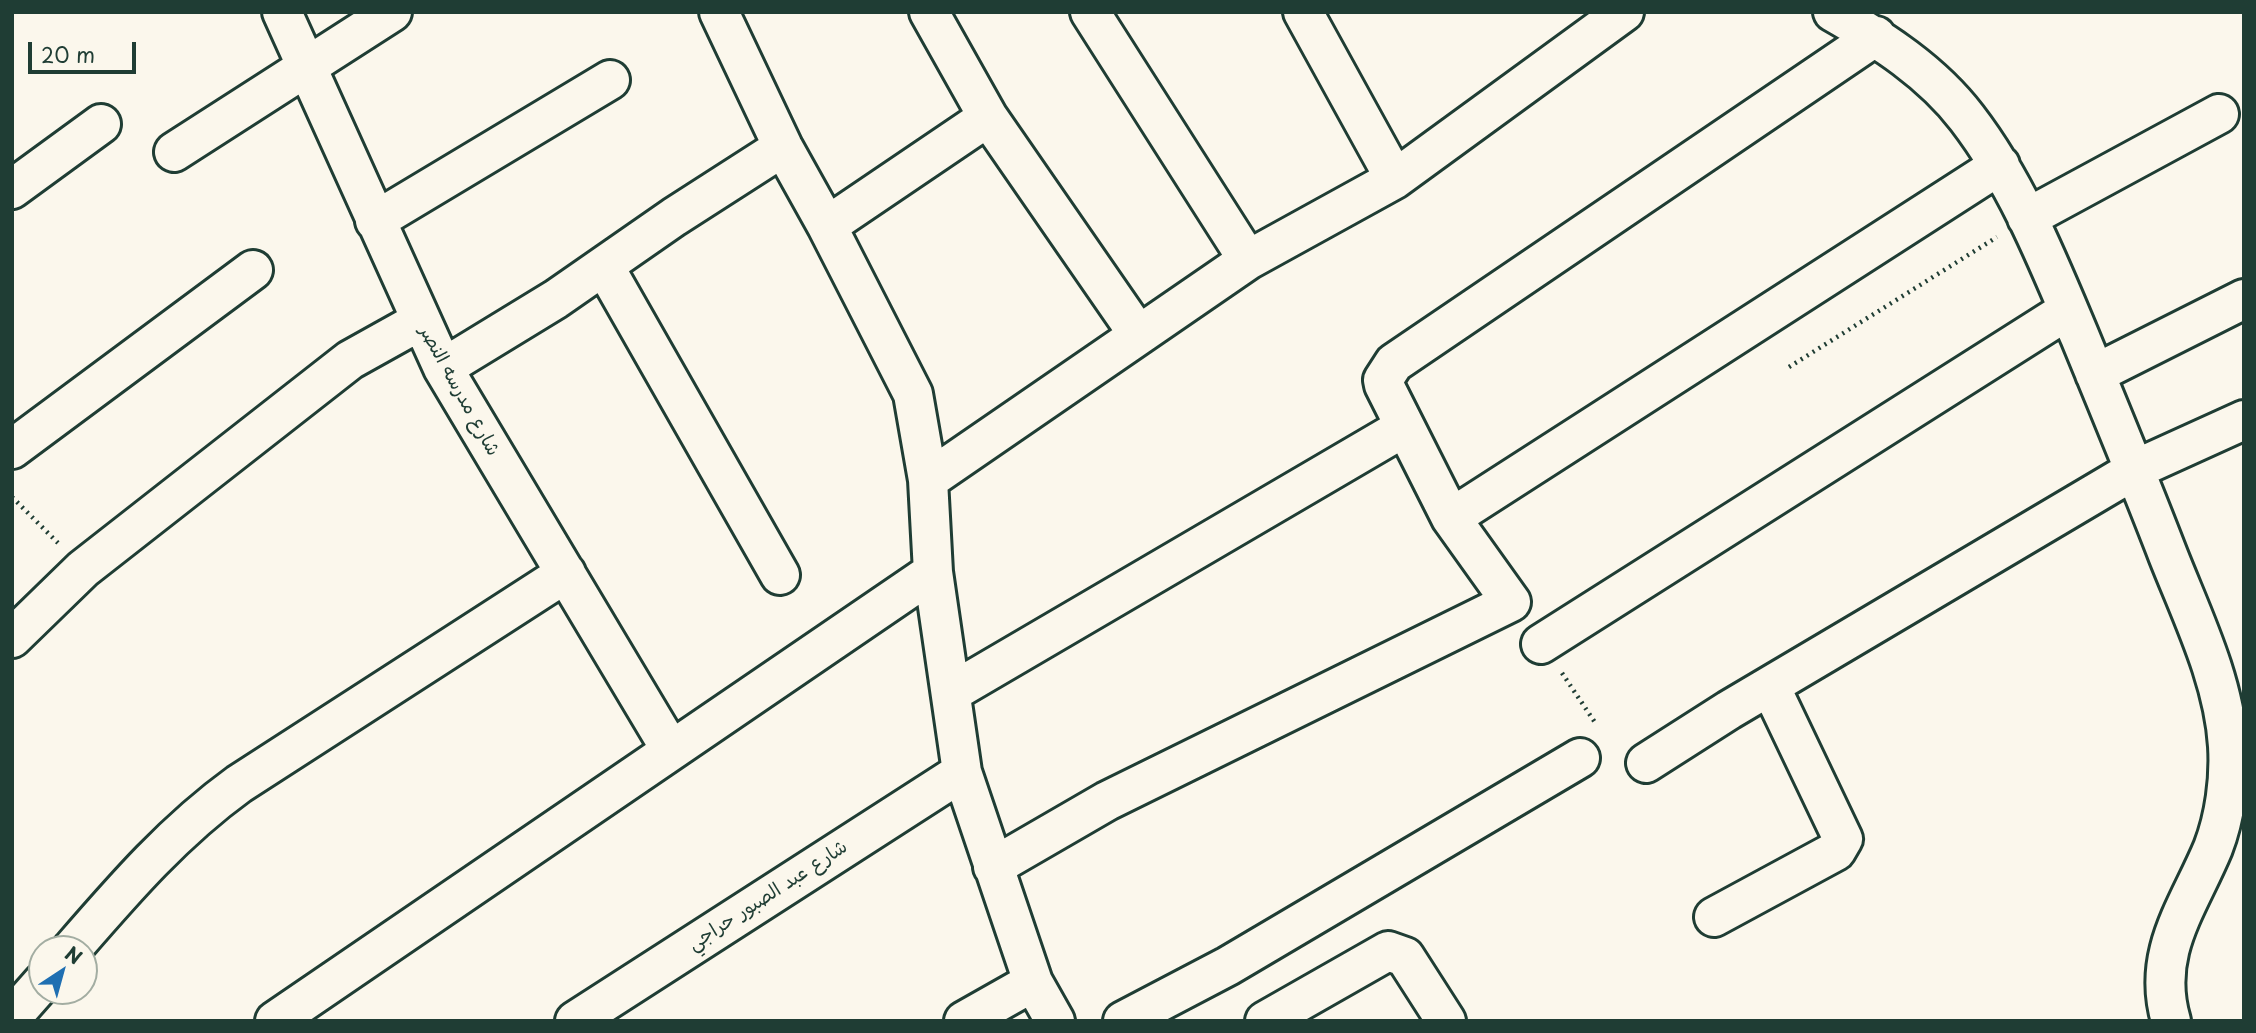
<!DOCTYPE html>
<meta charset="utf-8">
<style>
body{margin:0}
#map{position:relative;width:2256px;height:1033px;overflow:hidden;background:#fbf7ec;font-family:"Playpen Sans",sans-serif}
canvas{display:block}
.frame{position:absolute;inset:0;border:14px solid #1f3d34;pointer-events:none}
.north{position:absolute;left:28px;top:935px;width:70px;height:70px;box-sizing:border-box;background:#fbf7ec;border:2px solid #a3ada2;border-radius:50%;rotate:36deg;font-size:19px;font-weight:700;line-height:28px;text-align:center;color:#1f3d34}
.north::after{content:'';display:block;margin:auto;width:24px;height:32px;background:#1f6fb2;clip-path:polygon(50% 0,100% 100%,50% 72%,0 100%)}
.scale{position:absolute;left:28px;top:42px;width:108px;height:32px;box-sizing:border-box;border:4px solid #1f3d34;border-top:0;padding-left:9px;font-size:21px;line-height:24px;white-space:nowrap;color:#1f3d34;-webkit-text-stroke:5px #fbf7ec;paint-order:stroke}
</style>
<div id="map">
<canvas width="2256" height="1033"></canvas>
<div class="frame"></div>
<div class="north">N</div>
<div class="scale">20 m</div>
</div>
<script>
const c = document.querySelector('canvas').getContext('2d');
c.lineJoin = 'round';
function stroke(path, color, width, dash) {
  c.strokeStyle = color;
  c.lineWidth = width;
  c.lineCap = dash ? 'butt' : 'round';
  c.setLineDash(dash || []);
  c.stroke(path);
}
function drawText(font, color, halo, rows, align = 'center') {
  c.font = font + ' "Playpen Sans","Playpen Sans Arabic",sans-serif';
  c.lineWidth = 6;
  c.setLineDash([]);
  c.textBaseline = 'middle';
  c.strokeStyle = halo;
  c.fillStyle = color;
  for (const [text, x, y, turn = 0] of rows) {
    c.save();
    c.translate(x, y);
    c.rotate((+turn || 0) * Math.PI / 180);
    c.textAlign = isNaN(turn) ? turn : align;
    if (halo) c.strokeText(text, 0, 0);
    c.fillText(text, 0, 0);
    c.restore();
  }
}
const minor = new Path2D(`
 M282 12 443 368 671 750
 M719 12 783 147 827 226 913 394 928 480 933 572 962 772 1033 982 1055 1021
 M929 12 988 117 1138 334
 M1090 12 1248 260
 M1303 12 1395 179
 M1833 12C1882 40 1932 72 1967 118 2017 183 2048 261 2080 337 2110 410 2140 482 2168 555 2192 616 2224 680 2228 746 2230 779 2225 817 2213 848 2188 908 2151 953 2171 1021
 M174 152 392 12
 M12 189 101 124
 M2027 218 2219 114
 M375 221 610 80
 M827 226 988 117
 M604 266 780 575
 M443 368 556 299 674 217 783 147
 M2095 374 2244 299
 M12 449 253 270
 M928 480 1248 260 1395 179 1624 12
 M1451 518 2000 165
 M12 638 83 569 350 360 420 321
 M1541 644 2068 310
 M952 692 1403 428
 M1646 763 1729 710 2136 469 2244 420
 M993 867 1107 801 1511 602 1451 518 1384 385 1383 380 1394 363 1876 36
 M1714 917 1836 851 1843 839 1770 686
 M72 949C124 889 174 831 239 784L566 573
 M12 1017 42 983
 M275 1021 933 572
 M575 1021 962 772
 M964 1021 1033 982
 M1123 1021 1228 966 1580 758
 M1265 1021 1388 951 1405 957 1446 1021`);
stroke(minor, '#1f3d34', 44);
stroke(new Path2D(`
 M1789 367 1997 237
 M12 497 58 543
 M1562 673 1596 724`), '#1f3d34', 4.5, [2, 5]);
stroke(minor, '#fbf7ec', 38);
drawText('19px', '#1f3d34', '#fbf7ec', [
 ["شارع مدرسه النصر",459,391,61],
 ["شارع عبد الصبور حراجي",768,896,-33]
]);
</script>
